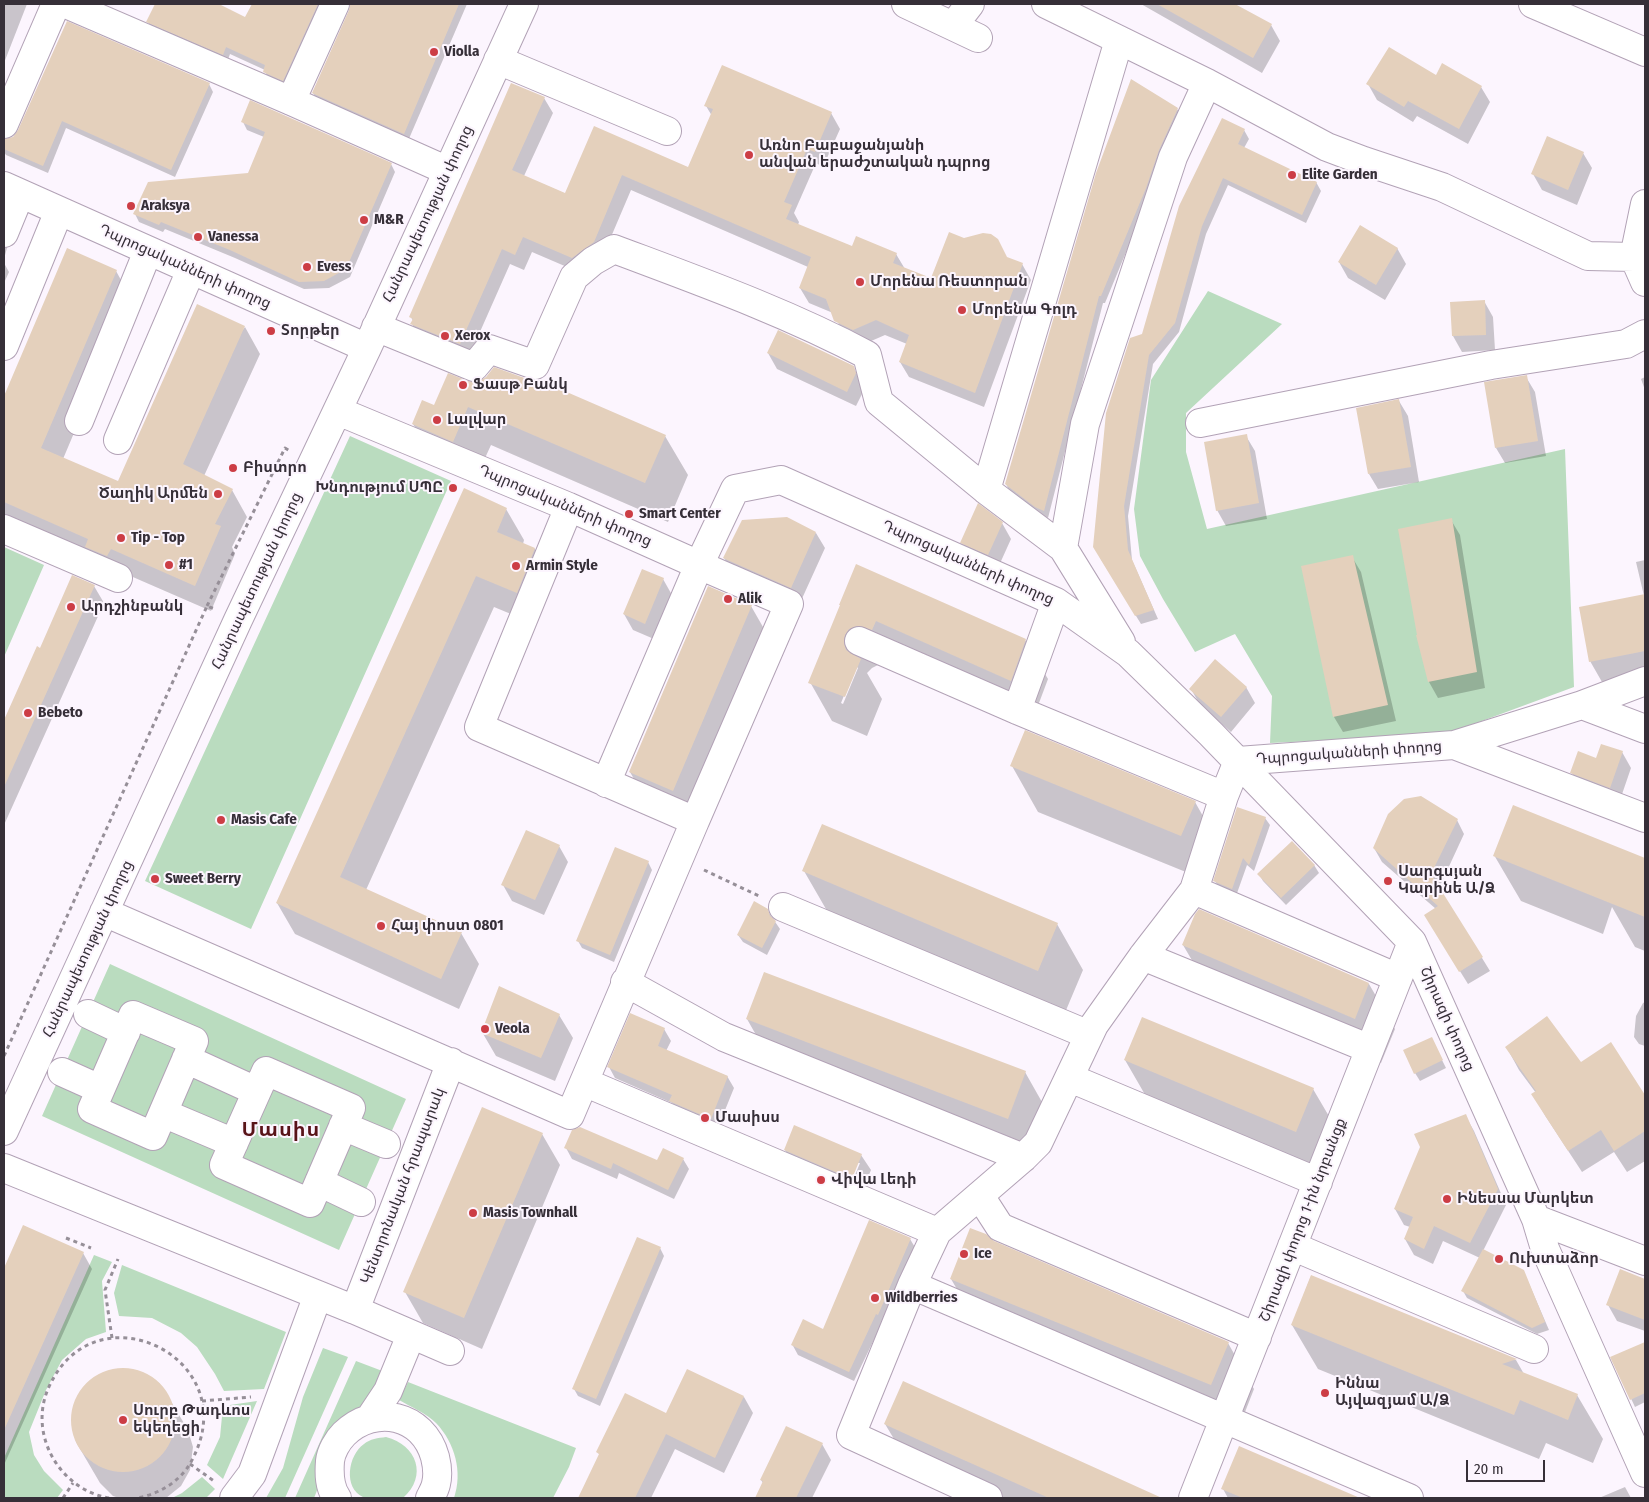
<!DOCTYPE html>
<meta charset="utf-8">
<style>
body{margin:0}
#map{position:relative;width:1649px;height:1502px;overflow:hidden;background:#fcf5fe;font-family:"Fira Sans Condensed",sans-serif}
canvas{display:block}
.frame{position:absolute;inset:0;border:5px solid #362f38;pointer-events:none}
.scale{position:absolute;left:1466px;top:1460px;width:79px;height:22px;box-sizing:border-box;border:2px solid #362f38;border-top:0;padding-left:6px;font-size:15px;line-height:18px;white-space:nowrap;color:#362f38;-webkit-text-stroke:4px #fcf5fe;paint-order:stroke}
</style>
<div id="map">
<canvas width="1649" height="1502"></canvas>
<div class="frame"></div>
<div class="scale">20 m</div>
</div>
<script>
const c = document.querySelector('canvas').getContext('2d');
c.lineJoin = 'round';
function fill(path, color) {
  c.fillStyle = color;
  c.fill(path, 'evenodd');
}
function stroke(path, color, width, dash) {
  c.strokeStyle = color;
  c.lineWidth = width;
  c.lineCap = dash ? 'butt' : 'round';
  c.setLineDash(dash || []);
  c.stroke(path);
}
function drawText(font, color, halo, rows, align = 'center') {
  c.font = font + ' "Fira Sans Condensed","Noto Sans Armenian",sans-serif';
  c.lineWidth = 4;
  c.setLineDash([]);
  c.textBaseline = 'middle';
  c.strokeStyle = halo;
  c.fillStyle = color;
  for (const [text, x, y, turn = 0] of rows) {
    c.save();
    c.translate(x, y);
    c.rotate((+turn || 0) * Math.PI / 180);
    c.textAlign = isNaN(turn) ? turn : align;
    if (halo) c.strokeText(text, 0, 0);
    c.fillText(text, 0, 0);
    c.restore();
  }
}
fill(new Path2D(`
 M1208 291 1282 324 1186 413V452L1207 529 1565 449 1574 687 1444 735 1270 743 1272 696 1235 634 1195 652 1163 599 1140 556 1134 509 1151 380Z
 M350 436 451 481 251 929 145 881Z
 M4 547 44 565 4 657Z
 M110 964 406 1099 339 1250 42 1116Z
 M94 1255 112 1262 102 1281 106 1332 86 1339 62 1360 46 1390 29 1432 34 1455 44 1471 63 1490 57 1498H4V1458Z
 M122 1265 286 1332 264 1389 224 1391 215 1374 197 1347 181 1333 152 1318 119 1316 114 1293Z
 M323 1348 348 1357 285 1498H266L283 1468 303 1397Z
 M356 1361 385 1372 324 1473 314 1498H295Z
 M408 1382 576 1448 569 1467 553 1498H454C463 1472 455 1443 436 1423 426 1413 411 1407 399 1400Z
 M257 1401 223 1479 207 1465 220 1437 223 1406Z
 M386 1437C417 1445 428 1476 403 1498 393 1498 371 1501 363 1497 343 1488 348 1455 364 1444 370 1439 378 1438 386 1437Z
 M202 1477 215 1489 206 1498H172L182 1493Z`), '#badcbf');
fill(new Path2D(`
 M4 4H27L4 63Z
 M156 4H216L246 18 253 4H326L288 88 268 79 265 70 230 54 227 62 152 29 148 22Z
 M352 4H467L408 141 318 101 313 93 351 10Z
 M1141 4H1233L1271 25 1280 41 1262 73Z
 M1436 77 1481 87 1490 102 1468 144 1417 116 1413 122 1377 100 1368 84Z
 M209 84 213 92 175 177 66 128 48 173 6 155 4 152V140L15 137 24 120Z
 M544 98 553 113 524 176 566 194 595 128 689 168 712 116 706 106 831 113 840 129 823 167 816 163 794 213 799 222 798 225 853 247 896 254 905 269 932 280 1008 259 1022 264 1031 280 984 407 909 377 900 362 907 344 885 335 862 345 845 336 833 313 809 303 800 288 808 267 631 190 602 258 581 273 532 252 524 270 510 264 468 359 420 339 412 324 413 321 411 317Z
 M1177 109 1182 117 1105 303H1103L1048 518 1041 515 1010 492 1006 484Z
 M243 122 391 164 395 172 350 277 329 288 304 289 235 258 165 229 163 232 139 222 135 214 249 174 264 137 247 130Z
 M1244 130 1249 139 1244 148 1316 182 1321 191 1306 223 1228 185 1206 234 1179 332 1153 364 1128 516 1132 560 1158 619 1141 624 1099 556 1143 335Z
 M1583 153 1592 168 1577 205 1542 190 1533 174Z
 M4 243 7 248 4 259Z
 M1397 248 1406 264 1385 300 1348 278 1339 262Z
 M67 250 116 271 131 298 63 459 118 483 245 327 260 354 204 476 232 490 247 517 232 547 235 554 211 611 4 521V400Z
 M4 263 9 272 4 283Z
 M1484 301 1493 317 1495 350 1462 352 1453 336Z
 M768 353 853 367 862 383 864 390 856 406 777 369Z
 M1526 377 1535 392 1546 456 1505 463 1496 448Z
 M1645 377V390L1641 379Z
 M468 383 665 436 688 475 668 522 491 445 475 480 436 463 413 424Z
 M1399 401 1408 416 1419 482 1378 489 1369 474Z
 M1246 436 1255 451 1267 519 1226 526 1217 510Z
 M506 509 524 540 523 544 535 549 553 580 535 624 494 607 366 890 461 933 479 964 459 1009 295 934 277 903Z
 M1451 520 1460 535 1485 688 1438 698 1429 682 1418 636Z
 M1002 523 1011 539 997 570 971 558 962 542Z
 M816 533 825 548 800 603 734 574 724 558Z
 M1352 557 1361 572 1396 721 1343 732 1334 717Z
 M1645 560V673L1602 682 1590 661 1644 596 1636 562Z
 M663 579 672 595 654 639 633 630 624 614Z
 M94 586 104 603 4 825V724L37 648 41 650Z
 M751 606 775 648 697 832 654 814 630 772Z
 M841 606 1025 640 1048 679 1033 719 880 664 872 668 867 673 882 699 867 736 832 721 810 682ZM856 666 858 668 843 704 841 703Z
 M1246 687 1255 703 1231 732 1200 705 1191 689Z
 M1622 752 1631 768 1619 803 1581 788 1572 773 1597 759Z
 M1012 766 1195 802 1221 848 1208 881 1038 812Z
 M1265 818 1270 825 1254 871 1247 865 1236 896 1219 889 1215 881Z
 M1457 820 1464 834 1439 888 1490 971 1468 984 1433 928 1436 909 1382 862 1374 848Z
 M559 846 568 862 544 915 512 901 503 885Z
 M1629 853 1645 860V951L1635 947 1612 907 1603 934 1521 901 1494 855Z
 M648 862 652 870 614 962 582 948 578 941Z
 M1314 865 1319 873 1286 905 1263 881 1259 874Z
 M804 871 1057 924 1083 970 1064 1015 830 916Z
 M767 910 780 929 767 955 743 942 738 935Z
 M1183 945 1369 984 1395 1029 1381 1063 1210 991Z
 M1645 1002V1046L1639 1044 1634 1037 1636 1016 1643 1003Z
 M559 1015 573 1038 555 1081 496 1056 482 1032Z
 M747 1019 1025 1072 1051 1118 1034 1164 773 1065Z
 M664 1029 671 1041 666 1051 727 1076 734 1088 717 1130 678 1113 672 1103 615 1078 609 1067Z
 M1610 1044 1645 1098V1161L1627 1172 1614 1152 1582 1172 1546 1117 1533 1095 1536 1093 1519 1070 1507 1048 1581 1063Z
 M1435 1046 1446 1068 1420 1081 1415 1073Z
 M1125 1060 1313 1089 1340 1135 1322 1176 1151 1105Z
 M1465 1115 1474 1131 1506 1205 1483 1251 1527 1279 1549 1330 1537 1334 1467 1298 1463 1291 1480 1258 1443 1241 1433 1264 1414 1255 1405 1239 1410 1227 1404 1225 1395 1209Z
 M542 1134 560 1165 482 1349 423 1323 405 1292Z
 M566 1148 658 1162 683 1159 689 1169 674 1199 619 1173 617 1179 572 1159Z
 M785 1150 861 1155 871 1170 861 1194 794 1166ZM857 1163H860L851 1185 849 1184Z
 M24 1226 83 1253 92 1269 4 1465V1271Z
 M910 1239 916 1249 884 1324 882 1323 854 1381 798 1355 792 1344 824 1330Z
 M660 1248 664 1256 600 1406 578 1396 574 1389Z
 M1620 1271 1645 1280V1331L1617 1321 1608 1305Z
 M1311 1276 1516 1360 1524 1374 1577 1395 1603 1439 1593 1463 1546 1443 1539 1459 1318 1369 1292 1325Z
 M951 1279 1228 1343 1254 1389 1238 1430 978 1325Z
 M1645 1343V1402L1635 1407 1612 1358Z
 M124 1369 144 1373 159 1383 169 1398 188 1430 193 1447 190 1470 181 1486 166 1498H119L113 1496 100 1483 76 1442 72 1424 74 1406 78 1395 90 1381 107 1371Z
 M744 1397 753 1413 724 1473 675 1449 651 1498H579L600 1456 598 1452 666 1415Z
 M885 1424 1156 1497 1157 1498H976L912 1469Z
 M822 1444 831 1460 812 1498H756L763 1483 761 1480Z
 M1240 1448 1357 1498H1228L1223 1489Z
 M1625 1487 1631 1498H1599Z`), '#0003');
fill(new Path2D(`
 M155 4H219L245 17 252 4H318L283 81 263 72 265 65 226 47 223 55 146 22Z
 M350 4H459L404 134 312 93 349 10Z
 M1157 4H1235L1272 24 1253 58Z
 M67 21 210 83 171 170 62 121 43 166 4 149V139L13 137 18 130Z
 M1389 47 1436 75 1442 63 1482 86 1459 129 1408 101 1404 107 1366 84Z
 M722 65 832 112 815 152 807 149 784 202 792 205 786 219 852 246 856 236 897 253 893 263 931 278 949 232 964 238 983 233 991 234 998 239 1007 257 1023 263 975 393 899 362 909 335 876 320 853 330 834 321 826 299 799 288 811 257 622 175 594 242 572 258 523 237 515 255 502 249 460 344 410 324 413 319 409 317 511 83 545 97 512 170 565 193 594 126 688 167 713 109 704 106Z
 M1131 79 1178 108 1159 150 1146 188 1101 296H1099L1044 511 1035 507 1005 484 1096 173Z
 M250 100 392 163 346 269 324 281 299 282 230 250 161 222 159 225 133 214 148 182 248 173 265 132 241 122Z
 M1222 118 1245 129 1238 144 1317 182 1302 215 1223 178 1202 226 1175 323 1149 355 1124 506 1128 550 1154 610 1135 616 1093 547 1106 413 1130 338 1142 334 1179 206Z
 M1547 136 1584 152 1568 190 1531 174Z
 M1360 225 1398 248 1376 285 1338 262Z
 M67 248 117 270 41 448 118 481 197 304 245 326 183 464 233 489 215 524 221 526 195 586 111 549 107 556 85 547 88 539 4 502V396Z
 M1485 300 1486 335 1452 336 1450 302Z
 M778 330 854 366 856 373 847 392 767 353Z
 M494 367 530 380H539L666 435 645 483 468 407 453 442 412 424 422 400 434 405 448 373 468 381 477 382 486 377Z
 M1527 375 1538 441 1495 448 1484 382Z
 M1399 399 1411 467 1368 474 1356 408Z
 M1247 434 1259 503 1216 511 1204 442Z
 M464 488 507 508 497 532 535 548 517 593 476 576 340 877 462 932 441 979 276 903Z
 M978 503 1003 522 988 555 960 543Z
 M787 517 816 532 791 588 723 558 742 520Z
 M1452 518 1477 672 1428 682 1416 635H1417L1398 529Z
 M1353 555 1388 705 1333 717 1301 566Z
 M856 564 1026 639 1011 681 876 621 872 630 857 626 849 629 845 635 844 643 846 650 861 659 845 697 808 683 840 605H839Z
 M642 569 664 578 645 624 623 614Z
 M72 575 95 585 4 787V720L37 646 40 648Z
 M708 586 752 605 673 791 629 772Z
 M1645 594V651L1589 662 1579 607Z
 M1215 659 1247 687 1221 717 1189 689Z
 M1025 730 1196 801 1181 836 1010 766Z
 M1601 744 1623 751 1610 788 1570 773 1578 751 1596 758Z
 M1421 796 1458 819 1431 874 1483 957 1459 972 1424 915 1438 906 1373 848 1388 814 1404 799Z
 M1513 805 1645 858V917L1493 856Z
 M1237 807 1266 817 1249 865 1243 858 1232 889 1213 881Z
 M822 824 1058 923 1038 971 802 871Z
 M526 830 560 845 535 900 501 885Z
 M1292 841 1315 865 1281 898 1257 874Z
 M615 847 649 861 610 955 576 941Z
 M754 901 768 909 770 916 776 921 762 948 737 935Z
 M1199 909 1369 983 1355 1019 1182 945 1195 914Z
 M764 972 1026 1071 1008 1119 746 1019Z
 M499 986 560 1014 541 1058 481 1033Z
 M630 1013 665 1028 658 1046 728 1076 711 1119 669 1101 672 1095 607 1067Z
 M1547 1016 1581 1062 1611 1042 1645 1095V1131L1614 1151 1601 1130 1568 1151 1531 1094 1536 1091 1505 1047Z
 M1142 1017 1314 1088 1296 1132 1124 1060Z
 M1432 1037 1443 1060 1414 1074 1403 1050Z
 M482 1107 543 1133 464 1318 403 1292Z
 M1466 1114 1498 1189 1470 1243 1434 1226 1424 1249 1404 1239 1413 1217 1394 1209 1420 1147 1414 1134Z
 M794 1125 862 1154 852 1179 784 1150Z
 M580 1127 657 1160 663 1148 684 1158 668 1190 613 1163 611 1169 564 1148 572 1130Z
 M869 1220 911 1238 878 1315 876 1314 849 1372 791 1345 803 1319 823 1329Z
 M23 1225 84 1252 4 1430V1268Z
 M970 1228 986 1234 994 1241 1229 1342 1211 1385 950 1279Z
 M637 1237 661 1247 596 1399 572 1389Z
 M1483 1249 1524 1270 1545 1322 1532 1328 1461 1291Z
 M1620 1269 1645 1279V1320L1606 1305Z
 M1311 1275 1517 1359 1502 1364 1578 1394 1568 1420 1520 1400 1514 1415 1291 1325Z
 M1645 1342V1393L1630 1400 1610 1357Z
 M71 1420a52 52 0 1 1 104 0a52 52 0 1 1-104 0Z
 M687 1369 744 1396 715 1458 666 1434 635 1498H578L599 1454 596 1452 625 1393 666 1413Z
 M903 1381 1162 1498H1049L919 1440 884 1424Z
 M786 1426 823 1443 796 1498H755L763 1481 760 1480Z
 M1239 1446 1360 1498H1243L1221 1489Z`), '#e4d0bc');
const minor = new Path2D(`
 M66 4 291 101 448 171
 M906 4 978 38
 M1046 4 1207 83 1327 147 1364 161 1442 187 1588 256 1634 257
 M1533 4 1645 52
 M953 26 970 4
 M498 60 667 131
 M291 101 335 4
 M4 124 56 4
 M4 186 367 348
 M1645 204 1634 257 1645 282
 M4 233 20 194
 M376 327 474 367 489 349 535 365 574 277 593 261 614 249C699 281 786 312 867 355L879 402 986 490 1063 548
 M4 346 59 211
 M338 411 569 507 699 565 735 489 781 480 1056 602 1128 653 1211 734 1412 942 1536 1219 1545 1249 1645 1473
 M79 421 148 251
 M1200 423 1491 365 1626 344 1645 334
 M118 440 191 270
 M986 490 1119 40
 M4 529 118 578
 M859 641 1017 710 1224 796
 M1121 642 1063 548 1085 424 1173 157 1207 83
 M1582 705 1645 729
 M1017 710 1056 602
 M1454 745 1645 818
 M1238 761 1454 745 1582 705 1645 681
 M606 783 699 565 789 604 695 821
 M1194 890 1398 978
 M783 907 1089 1035
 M104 912 570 1115 695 821 479 727 569 507
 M1143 956 1370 1049
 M625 982 724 1037 1023 1158
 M88 1014 126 1032
 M133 1015 194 1041 153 1136 92 1109Z
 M186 1059 256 1091
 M266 1071 351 1108 310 1203 224 1165Z
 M62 1072 100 1089
 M1070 1078 1318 1182
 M584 1082 937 1232
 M163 1113 234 1143
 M343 1126 386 1144
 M4 1131 238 620 367 348 524 4
 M4 1168 355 1310 450 1351
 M319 1182 361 1202
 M980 1196 1000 1227 1257 1337
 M1536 1219 1645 1261
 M1292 1246 1534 1349
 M912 1285 1409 1498
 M355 1310 451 1062
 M370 1418 388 1391 411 1335
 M234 1498 252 1474 318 1295
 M337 1498C329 1487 329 1474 330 1461 331 1452 337 1441 344 1434 375 1404 423 1414 435 1457 437 1465 438 1476 436 1484 435 1489 432 1494 430 1498
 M988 1498 851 1435 912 1285 937 1232 1023 1158 1038 1143 1094 1025 1143 956 1194 890 1224 796 1238 761
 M1193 1498 1412 942`);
stroke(minor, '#b2a2b6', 30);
stroke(new Path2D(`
 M207 606 285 448 290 451
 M704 870 759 896
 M4 1056 207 606 215 609
 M66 1238 91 1248
 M112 1338 105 1290 118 1259
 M202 1401 251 1397
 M190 1464 214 1481
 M63 1498 73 1483
 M109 1498C61 1490 28 1436 48 1389 93 1284 245 1357 193 1458 183 1480 160 1494 137 1498`), '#968f98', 3, [4, 4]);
stroke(minor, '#fff', 28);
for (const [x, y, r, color] of [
 [434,52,5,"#cc3d45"],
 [749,155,5,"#cc3d45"],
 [1292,175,5,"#cc3d45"],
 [131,206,5,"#cc3d45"],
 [364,220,5,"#cc3d45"],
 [198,237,5,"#cc3d45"],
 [307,267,5,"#cc3d45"],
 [860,282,5,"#cc3d45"],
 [962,310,5,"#cc3d45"],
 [271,331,5,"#cc3d45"],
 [445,336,5,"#cc3d45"],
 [463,385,5,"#cc3d45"],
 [437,420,5,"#cc3d45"],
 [233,468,5,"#cc3d45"],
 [453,488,5,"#cc3d45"],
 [218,494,5,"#cc3d45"],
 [629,514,5,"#cc3d45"],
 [121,538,5,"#cc3d45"],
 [169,565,5,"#cc3d45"],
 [516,566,5,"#cc3d45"],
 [728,599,5,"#cc3d45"],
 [71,607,5,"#cc3d45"],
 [28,713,5,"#cc3d45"],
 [221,820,5,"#cc3d45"],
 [155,879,5,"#cc3d45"],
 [1388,881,5,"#cc3d45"],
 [381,926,5,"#cc3d45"],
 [485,1029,5,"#cc3d45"],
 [705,1118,5,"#cc3d45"],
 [821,1180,5,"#cc3d45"],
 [1447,1199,5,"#cc3d45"],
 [473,1213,5,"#cc3d45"],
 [964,1254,5,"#cc3d45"],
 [1499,1259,5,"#cc3d45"],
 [875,1298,5,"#cc3d45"],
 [1325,1393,5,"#cc3d45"],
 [123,1420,5,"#cc3d45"]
]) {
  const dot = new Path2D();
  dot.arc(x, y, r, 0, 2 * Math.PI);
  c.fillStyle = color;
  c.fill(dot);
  stroke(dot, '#fcf5fe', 2);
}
drawText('bold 15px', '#362f38', '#fcf5fe', [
 ["Violla",444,52],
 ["Առնո Բաբաջանյանի",759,146],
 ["անվան երաժշտական դպրոց",759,163],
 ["Elite Garden",1302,175],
 ["Araksya",141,206],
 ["M&R",374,220],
 ["Vanessa",208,237],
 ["Evess",317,267],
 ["Մորենա Ռեստորան",870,282],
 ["Մորենա Գոլդ",972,310],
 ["Տորթեր",281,331],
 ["Xerox",455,336],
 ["Ֆասթ Բանկ",473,385],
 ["Լալվար",447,420],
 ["Բիստրո",243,468],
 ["Խնդությում ՍՊԸ",443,488,"right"],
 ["Ծաղիկ Արմեն",208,494,"right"],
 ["Smart Center",639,514],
 ["Tip - Top",131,538],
 ["#1",179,565],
 ["Armin Style",526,566],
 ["Alik",738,599],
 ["Արդշինբանկ",81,607],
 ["Bebeto",38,713],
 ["Masis Cafe",231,820],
 ["Սարգսյան",1398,872],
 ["Կարինե Ա/Ձ",1398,889],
 ["Sweet Berry",165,879],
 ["Հայ փոստ 0801",391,926],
 ["Veola",495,1029],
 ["Մասիսս",715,1118],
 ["Վիվա Լեդի",831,1180],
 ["Ինեսսա Մարկետ",1457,1199],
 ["Masis Townhall",483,1213],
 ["Ice",974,1254],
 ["Ուխտաձոր",1509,1259],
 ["Wildberries",885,1298],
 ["Իննա",1335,1384],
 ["Այվազյամ Ա/Ձ",1335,1401],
 ["Սուրբ Թադևոս",133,1411],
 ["եկեղեցի",133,1428]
], 'left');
drawText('15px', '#362f38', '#fcf5fe', [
 ["Հանրապետության փողոց",428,214,-65],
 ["Դպրոցականների փողոց",185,267,24],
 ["Դպրոցականների փողոց",565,506,23],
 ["Դպրոցականների փողոց",968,563,24],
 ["Հանրապետության փողոց",257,581,-65],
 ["Դպրոցականների փողոց",1349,753,-4],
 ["Հանրապետության փողոց",88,949,-65],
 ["Շիրազի փողոց",1447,1019,66],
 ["Կենտրոնական հրապարակ",403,1186,-69],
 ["Շիրազի փողոց 1-ին նրբանցք",1303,1220,-69]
]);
c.letterSpacing = '1px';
drawText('bold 20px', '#581318', '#fcf5fe', [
 ["Մասիս",281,1130]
]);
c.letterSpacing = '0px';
</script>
